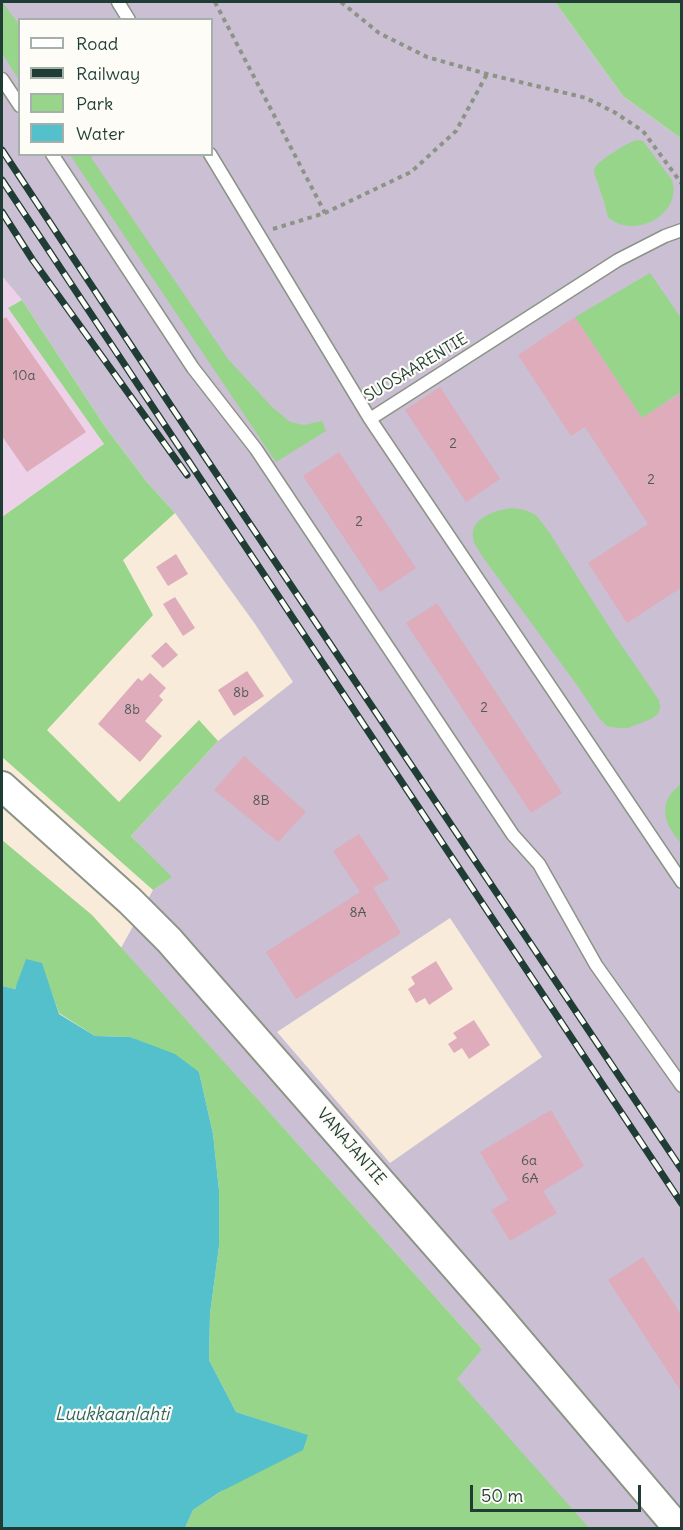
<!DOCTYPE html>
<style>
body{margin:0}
#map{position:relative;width:683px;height:1530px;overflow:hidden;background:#f8ebd9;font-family:Delius,sans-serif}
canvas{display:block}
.frame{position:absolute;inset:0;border:3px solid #1f3d34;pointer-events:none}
.legend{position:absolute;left:18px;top:18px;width:195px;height:138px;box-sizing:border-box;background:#fdfcf7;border:2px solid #a4b0a9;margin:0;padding:8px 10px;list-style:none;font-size:18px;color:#1f3d34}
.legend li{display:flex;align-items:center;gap:12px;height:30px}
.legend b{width:30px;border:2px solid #a4b0a9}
.scale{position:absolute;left:470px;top:1485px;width:171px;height:27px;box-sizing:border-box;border:3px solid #1f3d34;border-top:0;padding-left:8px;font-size:18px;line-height:21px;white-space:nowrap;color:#1f3d34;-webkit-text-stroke:4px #fdfcf7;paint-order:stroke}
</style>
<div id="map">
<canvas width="683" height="1530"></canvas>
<div class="frame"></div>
<ul class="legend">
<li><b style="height:8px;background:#fff"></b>Road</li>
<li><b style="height:8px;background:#1f3d34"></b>Railway</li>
<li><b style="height:16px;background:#97d58a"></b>Park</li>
<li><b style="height:16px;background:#53c0cb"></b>Water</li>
</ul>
<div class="scale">50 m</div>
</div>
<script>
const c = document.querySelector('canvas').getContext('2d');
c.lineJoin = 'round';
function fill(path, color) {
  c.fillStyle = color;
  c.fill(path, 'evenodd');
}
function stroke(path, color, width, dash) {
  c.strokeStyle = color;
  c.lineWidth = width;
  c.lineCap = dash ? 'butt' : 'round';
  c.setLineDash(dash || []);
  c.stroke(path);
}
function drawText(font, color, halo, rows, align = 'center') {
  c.font = font + ' Delius,sans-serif';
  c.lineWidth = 4.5;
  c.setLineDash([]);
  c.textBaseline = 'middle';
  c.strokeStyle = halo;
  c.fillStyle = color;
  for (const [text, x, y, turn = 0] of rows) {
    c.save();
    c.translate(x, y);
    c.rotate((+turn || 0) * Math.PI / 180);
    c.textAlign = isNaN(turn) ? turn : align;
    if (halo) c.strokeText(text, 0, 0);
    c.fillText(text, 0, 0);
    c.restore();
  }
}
fill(new Path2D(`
 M2 276 22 300 8 308 104 444 2 517Z`), '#ecd1e9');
fill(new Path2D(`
 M2 2H555L623 96 679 137 681 140V1528H239L482 1349 121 948 153 890 171 877 131 836 218 741 293 682 255 624 175 513 147 482 106 428 22 300 2 276ZM20 20H212V154H20ZM450 918 542 1057 390 1163 277 1032Z`), '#cbbfd4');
fill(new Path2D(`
 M2 2 19 24V80L2 53Z
 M555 2H681V140L679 137 623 96Z
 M637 140 643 141 672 180C683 216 632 240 608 217L604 202 594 172C594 171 594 169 595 167 599 161 629 141 637 140Z
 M70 155H92V159L228 359 271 406 290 422 304 425 322 421 326 431 276 462Z
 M650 273 681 318V392L642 418 575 317Z
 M22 300 106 428 147 482 175 513 123 560 153 615 47 730 119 802 199 720 218 741 131 836 172 877 153 890 2 757V517L104 444 8 308Z
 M512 508 525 510 536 515 549 532 615 636 659 700 660 708 658 714 651 719 628 728H617L607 726 599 718 577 685 482 556C479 550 474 545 473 538 470 517 497 510 512 508Z
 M681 784V843C663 823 657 802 681 784Z
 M2 840 92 915 482 1349 457 1379 589 1528H185L193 1510 307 1435 236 1412 209 1360 210 1314 219 1246V1190L213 1134 199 1072 130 1037 95 1036 59 1013 41 963 14 989 2 986Z`), '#97d58a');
fill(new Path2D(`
 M26 959 42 963 59 1014 95 1036 130 1037 175 1054 199 1072 213 1134 219 1190V1246L210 1314 209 1360 236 1412 308 1435 303 1450 220 1492 193 1510 185 1528H2V986L15 989Z`), '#53c0cb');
fill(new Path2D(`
 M6 317 86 432 27 472 2 436V320Z
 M575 317 642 418 682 392V587L627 623 588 563 648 524 585 427 571 436 518 355Z
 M440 387 500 479 466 502 405 410Z
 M339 452 416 568 380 592 303 476Z
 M176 554 188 574 168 586 156 567Z
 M175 597 195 628 183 636 163 604Z
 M437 603 562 793 531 813 406 623Z
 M166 642 178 655 163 668 151 656Z
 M247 671 264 696 234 716 218 690Z
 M150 673 166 688 159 696 163 700 145 721 162 736 140 762 98 724 138 678 142 681Z
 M244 756 306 812 278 842 214 790Z
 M359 834 389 879 373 888 401 933 296 999 266 952 360 892 333 851Z
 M436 961 453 989 429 1005 425 998 416 1003 408 989 415 984 411 977Z
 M474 1020 490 1045 469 1059 462 1048 454 1053 448 1044 457 1038 453 1033Z
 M551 1110 584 1166 543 1191 557 1213 510 1241 491 1210 508 1200 480 1152Z
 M643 1257 682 1316V1393L608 1280Z`), '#deacbb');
const service = new Path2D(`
 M118 2 129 20
 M2 79 20 106
 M52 154 193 368 256 449 513 835 539 864 596 965 682 1086
 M210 154 370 419 682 882
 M370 419 618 260 665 236 682 230`);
const tertiary = new Path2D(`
 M2 786 130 901 169 940 492 1309 678 1528`);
stroke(service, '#8c9486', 15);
stroke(tertiary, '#8c9486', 32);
stroke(new Path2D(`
 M215 2 325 213
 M341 2 379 33 427 57 487 74 586 98 614 112 643 131 682 184
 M273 229 325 213 411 172 456 131 487 74`), '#8c9486', 4, [4.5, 4.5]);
stroke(service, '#fff', 12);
stroke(tertiary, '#fff', 28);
const rail = new Path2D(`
 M2 150 171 406 682 1170
 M2 180 682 1204
 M2 212 32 259 187 475`);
stroke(rail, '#1f3d34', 7);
stroke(rail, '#fdfcf7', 4.5, [14]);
drawText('14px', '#4f5956', null, [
 ["10a",24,376],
 ["2",453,444],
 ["2",651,480],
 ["2",359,522],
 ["8b",241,693],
 ["2",484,708],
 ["8b",132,710],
 ["8B",261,801],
 ["8A",358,913],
 ["6a",529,1161],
 ["6A",530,1179]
]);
drawText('16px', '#1f3d34', '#fdfcf7', [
 ["SUOSAARENTIE",416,368,-31],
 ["VANAJANTIE",351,1147,49]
]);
drawText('italic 18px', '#2f6461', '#fdfcf7', [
 ["Luukkaanlahti",112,1415]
]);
</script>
